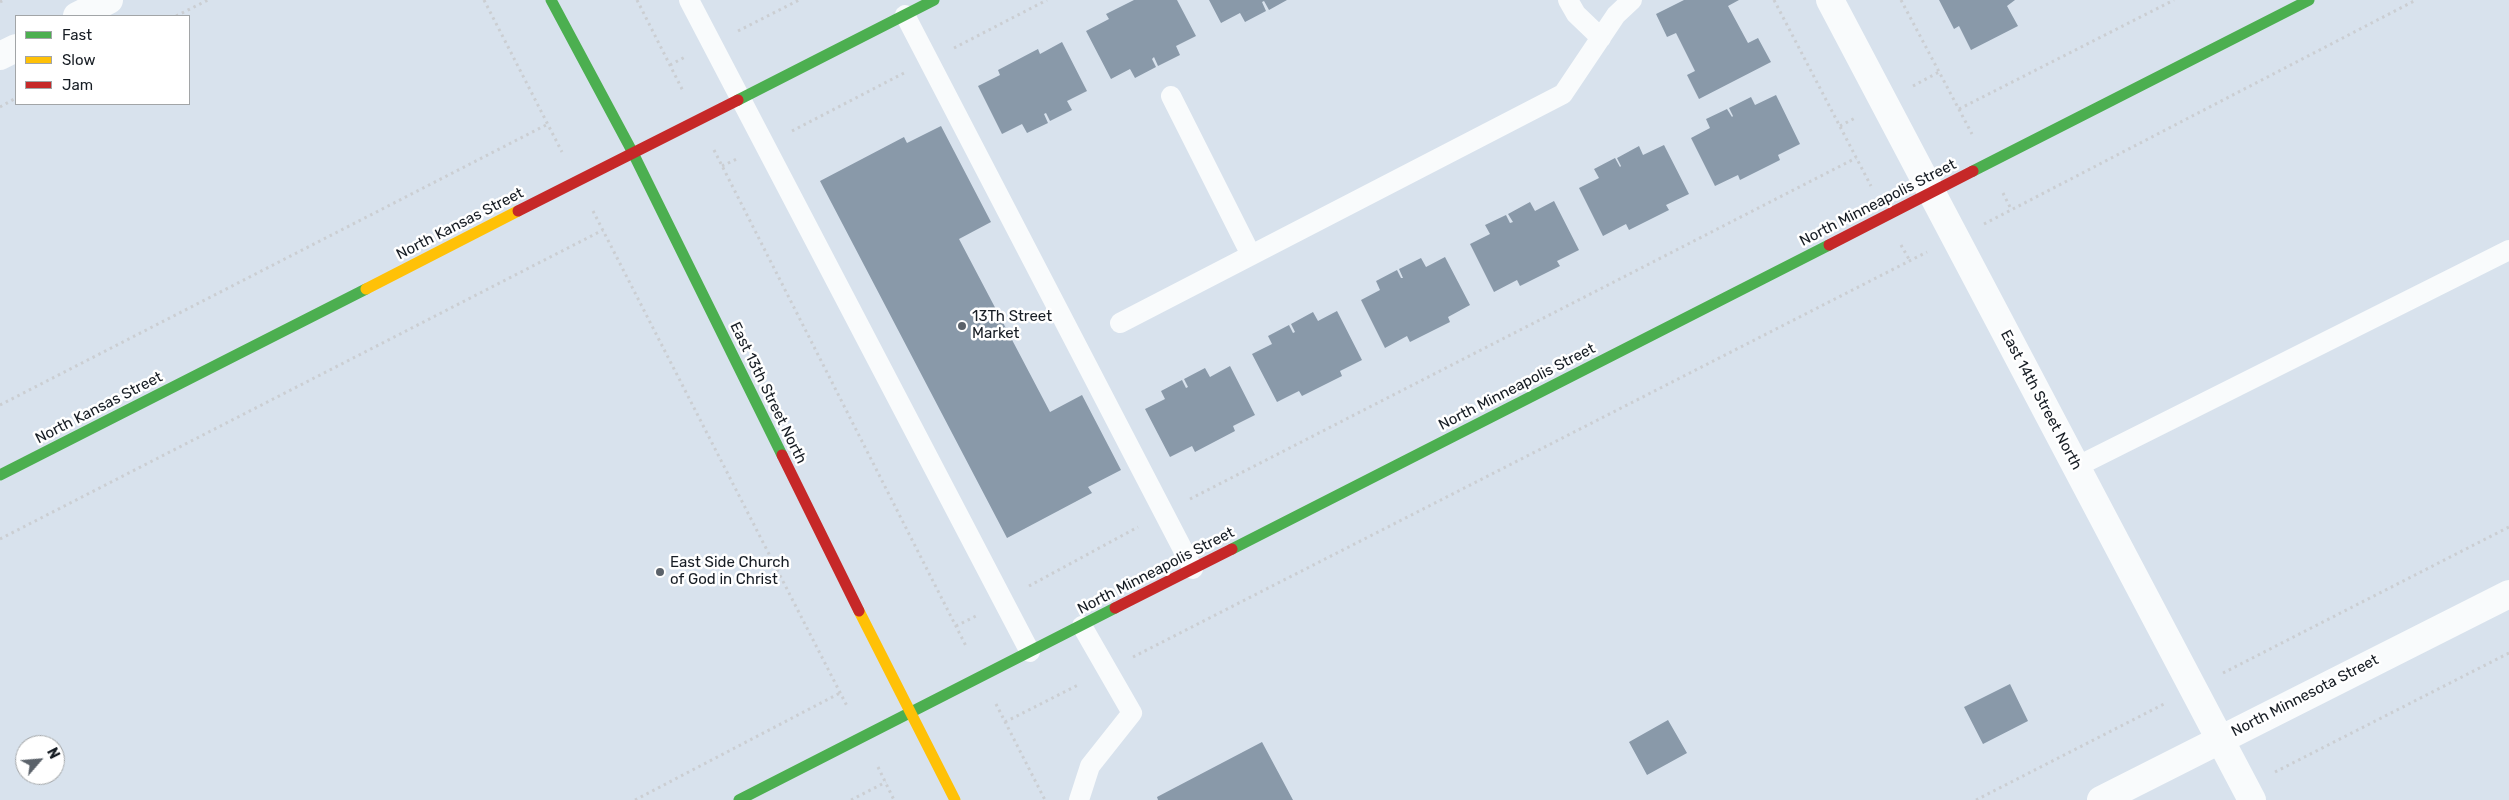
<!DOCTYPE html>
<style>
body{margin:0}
#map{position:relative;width:2509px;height:800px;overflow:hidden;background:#d8e2ed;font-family:Rubik,sans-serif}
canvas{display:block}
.legend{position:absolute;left:15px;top:15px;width:175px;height:90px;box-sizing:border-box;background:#fff;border:1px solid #a2a5a7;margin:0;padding:6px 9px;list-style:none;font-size:15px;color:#171d24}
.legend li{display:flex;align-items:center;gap:10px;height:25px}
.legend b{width:25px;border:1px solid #a2a5a7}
.north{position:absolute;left:15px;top:735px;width:50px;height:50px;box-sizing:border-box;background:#fff;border:1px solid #a2a5a7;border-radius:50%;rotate:63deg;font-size:14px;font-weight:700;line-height:20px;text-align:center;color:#171d24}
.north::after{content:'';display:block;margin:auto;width:18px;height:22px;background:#5b626a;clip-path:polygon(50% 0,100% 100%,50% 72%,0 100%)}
</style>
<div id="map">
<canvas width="2509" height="800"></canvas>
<ul class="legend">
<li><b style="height:6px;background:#4caf50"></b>Fast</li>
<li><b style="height:6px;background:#ffc107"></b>Slow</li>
<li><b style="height:6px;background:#c62828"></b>Jam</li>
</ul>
<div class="north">N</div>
</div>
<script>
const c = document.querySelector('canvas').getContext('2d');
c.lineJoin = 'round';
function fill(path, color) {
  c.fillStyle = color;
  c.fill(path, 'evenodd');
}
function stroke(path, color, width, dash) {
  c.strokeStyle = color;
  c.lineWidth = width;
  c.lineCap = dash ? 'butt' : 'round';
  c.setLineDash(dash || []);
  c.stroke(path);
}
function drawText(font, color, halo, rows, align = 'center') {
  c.font = font + ' Rubik,sans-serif';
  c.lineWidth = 5;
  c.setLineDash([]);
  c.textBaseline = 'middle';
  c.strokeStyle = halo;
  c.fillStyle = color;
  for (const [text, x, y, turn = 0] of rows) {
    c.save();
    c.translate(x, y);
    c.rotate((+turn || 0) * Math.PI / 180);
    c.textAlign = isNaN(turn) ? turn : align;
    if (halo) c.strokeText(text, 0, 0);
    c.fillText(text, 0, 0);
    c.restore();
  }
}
fill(new Path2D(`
 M1134 0H1177L1196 36 1176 46 1180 55 1158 66 1154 57 1152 59 1156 67 1135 78 1130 69 1111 79 1086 31 1109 19 1106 14Z
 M1209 0H1287L1269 10 1264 1 1262 2 1266 11 1245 22 1240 13 1221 23Z
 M1684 0H1739L1728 6 1748 43 1758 38 1771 62 1699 99 1687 75 1695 71 1676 33 1667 37 1656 14Z
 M1939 0H2015L2007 6 2018 26 1971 50 1959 26 1954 29Z
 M1062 42 1087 91 1067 101 1072 110 1050 121 1046 113 1044 114 1048 123 1027 133 1022 124 1002 134 978 86 1000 75 998 70 1038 49 1040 54Z
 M1776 95 1800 144 1778 155 1780 160 1740 180 1738 175 1715 186 1691 138 1710 128 1706 119 1727 109 1732 117 1733 116 1729 108 1751 97 1755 105Z
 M941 126 991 222 959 239 1050 412 1082 395 1121 470 1088 487 1092 493 1007 538 820 181 904 137 907 143Z
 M1664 145 1689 194 1666 205 1669 210 1629 230 1626 224 1603 236 1579 188 1599 178 1594 169 1615 158 1620 167 1621 166 1617 158 1639 146 1643 155Z
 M1554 201 1579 250 1557 261 1560 266 1520 286 1517 280 1494 292 1470 244 1490 234 1485 225 1506 215 1510 223 1513 222 1508 214 1530 202 1535 211Z
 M1445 257 1470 305 1448 317 1450 322 1410 342 1407 336 1385 348 1361 300 1380 290 1376 281 1397 270 1401 278H1403L1399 269 1421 258 1426 267Z
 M1337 311 1362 360 1340 371 1342 376 1302 396 1299 391 1277 402 1252 354 1272 344 1268 336 1289 325 1293 333 1295 332 1291 324 1313 312 1318 321Z
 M1230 366 1255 415 1233 426 1235 431 1195 452 1192 446 1170 457 1145 409 1165 399 1161 391 1182 380 1186 388 1188 387 1184 379 1205 368 1210 377Z
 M2010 684 2028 721 1983 744 1964 707Z
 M1668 720 1687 753 1647 775 1629 742Z
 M1262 742 1293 800H1158L1157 797Z`), '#8999a9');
stroke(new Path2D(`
 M484 0 562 152
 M637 0 683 91
 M1774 0 1871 186
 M1901 0 1972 134
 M0 2 4 0
 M176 16 208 0
 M738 31 799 0
 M954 48 1047 0
 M670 65 685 57
 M1913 86 1939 72
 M0 107 16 98
 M1959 109 2174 0
 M1840 126 1855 118
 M792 131 904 73
 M714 150 967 648
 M722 166 739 158
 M2003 193 2011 209
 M593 211 848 708
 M1984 224 2416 0
 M1901 245 1910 261
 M0 405 548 124
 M1190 499 1856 158
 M0 539 603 230
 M1029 586 1138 527
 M956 626 978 615
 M1133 657 1927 252
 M2223 673 2509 527
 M996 704 1045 800
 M1005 722 1080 684
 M878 767 894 800
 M2275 772 2509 653
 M635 800 840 693
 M851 800 886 782
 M1976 800 2164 704`), '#cbced2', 3, [2.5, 4]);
stroke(new Path2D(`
 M689 0 1030 652
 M1568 0 1576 14 1601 38
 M905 15 1193 569
 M1171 96 1251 255
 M1120 323 1563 94 1616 15 1632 0
 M2076 467 2509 250
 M1079 800 1090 766 1132 713 1082 626`), '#f9fbfc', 20);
stroke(new Path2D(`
 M1830 0 2252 800
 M77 16 109 0
 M0 56 16 48
 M2101 800 2509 594`), '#f9fbfc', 28);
stroke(new Path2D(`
 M551 0 633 153 782 455
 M738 100 934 0
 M1973 171 2309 0
 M0 475 366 289
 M1232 549 1829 245
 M739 800 1115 608`), '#4caf50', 11);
stroke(new Path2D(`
 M366 289 518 211
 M859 611 955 800`), '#ffc107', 11);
stroke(new Path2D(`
 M518 211 738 100
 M1829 245 1973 171
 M782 455 859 611
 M1115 608 1232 549`), '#c62828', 11);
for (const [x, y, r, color] of [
 [962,326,5,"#5b626a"],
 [660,572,5,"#5b626a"]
]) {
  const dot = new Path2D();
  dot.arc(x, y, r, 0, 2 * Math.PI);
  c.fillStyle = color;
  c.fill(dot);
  stroke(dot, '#fff', 2);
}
drawText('15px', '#171d24', '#fff', [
 ["North Minneapolis Street",1878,203,-27],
 ["North Kansas Street",460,224,-27],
 ["North Minneapolis Street",1517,387,-27],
 ["East 13th Street North",768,393,64],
 ["East 14th Street North",2041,400,62],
 ["North Kansas Street",99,408,-27],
 ["North Minneapolis Street",1156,571,-27],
 ["North Minnesota Street",2305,696,-27]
]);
drawText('15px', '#171d24', '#fff', [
 ["13Th Street",972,317],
 ["Market",972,334],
 ["East Side Church",670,563],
 ["of God in Christ",670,580]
], 'left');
</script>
